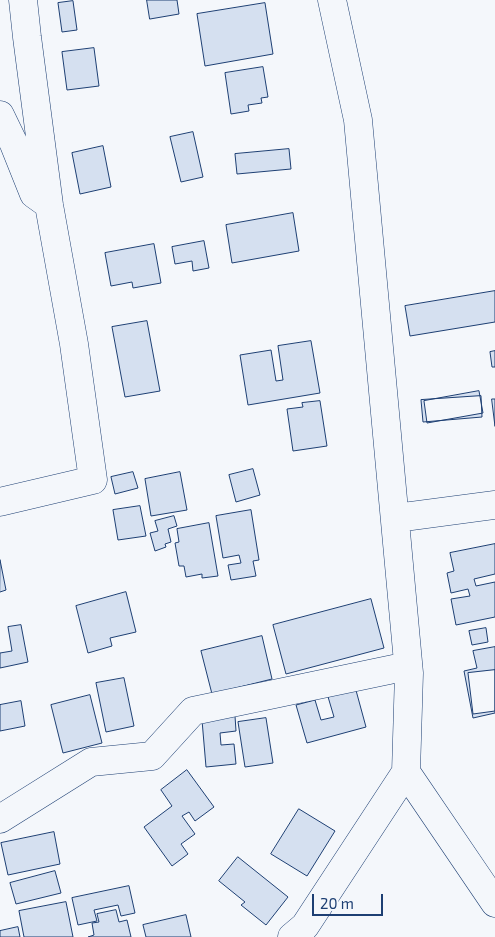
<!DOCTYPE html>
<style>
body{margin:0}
#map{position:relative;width:495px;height:937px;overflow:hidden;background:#f4f7fb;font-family:"Exo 2",sans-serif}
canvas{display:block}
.scale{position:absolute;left:312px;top:894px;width:71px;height:22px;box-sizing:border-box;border:2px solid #1d3f73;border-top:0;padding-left:6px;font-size:15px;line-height:18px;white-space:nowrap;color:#1d3f73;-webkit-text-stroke:4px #f4f7fb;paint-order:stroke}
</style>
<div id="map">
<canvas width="495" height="937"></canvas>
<div class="scale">20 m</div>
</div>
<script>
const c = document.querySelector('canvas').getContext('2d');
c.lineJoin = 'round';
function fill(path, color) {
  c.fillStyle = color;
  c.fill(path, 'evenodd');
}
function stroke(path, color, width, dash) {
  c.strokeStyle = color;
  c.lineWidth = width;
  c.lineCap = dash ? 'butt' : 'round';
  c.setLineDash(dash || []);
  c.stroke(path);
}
const building = new Path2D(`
 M147 0H177L179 14 150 19Z
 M73 1 77 30 62 32 58 3Z
 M265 3 273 54 205 66 197 14Z
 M94 48 99 86 67 90 62 52Z
 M263 67 268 97 261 98 262 103 248 105 249 111 231 114 225 73Z
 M193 132 203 177 181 182 170 137Z
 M103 146 111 187 80 194 72 153Z
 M289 149 291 169 237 174 235 154Z
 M293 213 299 251 232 263 226 225Z
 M204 241 209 268 193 271 192 261 175 264 172 247Z
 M154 244 161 283 133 288 132 282 111 286 105 253Z
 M495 291V322L410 336 405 306Z
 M147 321 160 391 125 397 112 327Z
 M311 341 320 393 248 405 240 355 271 350 276 381 283 380 278 346Z
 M495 351V367H492L490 352Z
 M479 391 483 413 427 423 424 401Z
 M481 396 482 417 423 422 421 400Z
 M492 399H495V426Z
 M320 401 327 446 293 451 287 409 303 407 302 403Z
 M253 469 260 495 236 502 229 475Z
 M133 472 138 488 115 494 111 477Z
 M180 472 187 510 151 516 145 479Z
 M140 506 146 536 118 540 113 510Z
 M251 510 259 560 253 561 256 576 231 580 228 565 241 563 239 555 223 558 216 516Z
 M174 516 177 526 168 529 171 542 165 544 166 547 155 551 150 533 158 531 155 521Z
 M209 523 218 576 202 578V574L186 577 184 566H179L175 543 179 542 177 529Z
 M495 544V574L474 579 476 586 495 582V617L456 625 451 599 470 596 468 589 451 593 447 573 454 571 450 553Z
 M0 560 6 590 0 592Z
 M126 592 136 632 110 638 112 646 88 653 76 606Z
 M371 599 384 648 286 674 273 625Z
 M21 625 28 662 0 668V653L12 651 8 627Z
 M486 628 488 642 472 645 469 631Z
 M262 636 272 679 212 694 201 651Z
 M495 647V713L473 718 464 671 477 668 473 651Z
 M495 670V711L473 714 468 673Z
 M124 678 134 726 106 732 96 683Z
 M354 683 366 727 307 743 296 705 315 700 321 720 334 717 326 690Z
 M90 695 102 743 63 753 51 705Z
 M21 701 25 726 0 731V705Z
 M235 716 236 731 220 733 221 745 234 744 236 764 206 767 202 720Z
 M266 718 273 763 245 767 238 722Z
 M187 770 214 807 195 821 189 812 182 816 195 834 181 844 188 854 172 866 144 827 172 806 161 790Z
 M299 809 335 831 307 876 271 854Z
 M54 832 60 864 8 875 1 843Z
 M238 857 288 897 266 925 241 905 245 902 219 881Z
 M55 871 61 893 16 904 10 883Z
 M129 886 135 913 121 916 118 905 94 910 97 921 78 925 72 898Z
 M66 902 73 937H24L19 911Z
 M116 910 119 922 127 920 131 937H88L94 935 92 923 99 922 97 914Z
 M186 915 191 937H146L143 925Z
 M18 927 20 937H0V931Z`);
fill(building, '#d5e0f0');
stroke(building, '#1d3f73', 1);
const minor = new Path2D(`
 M0 115 14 144 34 194 48 204
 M0 502 93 480 74 344 49 205 27 37 23 0
 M396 518 495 505
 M406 772 495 903
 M0 819 91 762 152 756 193 711 408 666
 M292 937 305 926 406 772 409 673 358 120 332 0`);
stroke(minor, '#1d3f73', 29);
stroke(minor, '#f4f7fb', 28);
</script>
